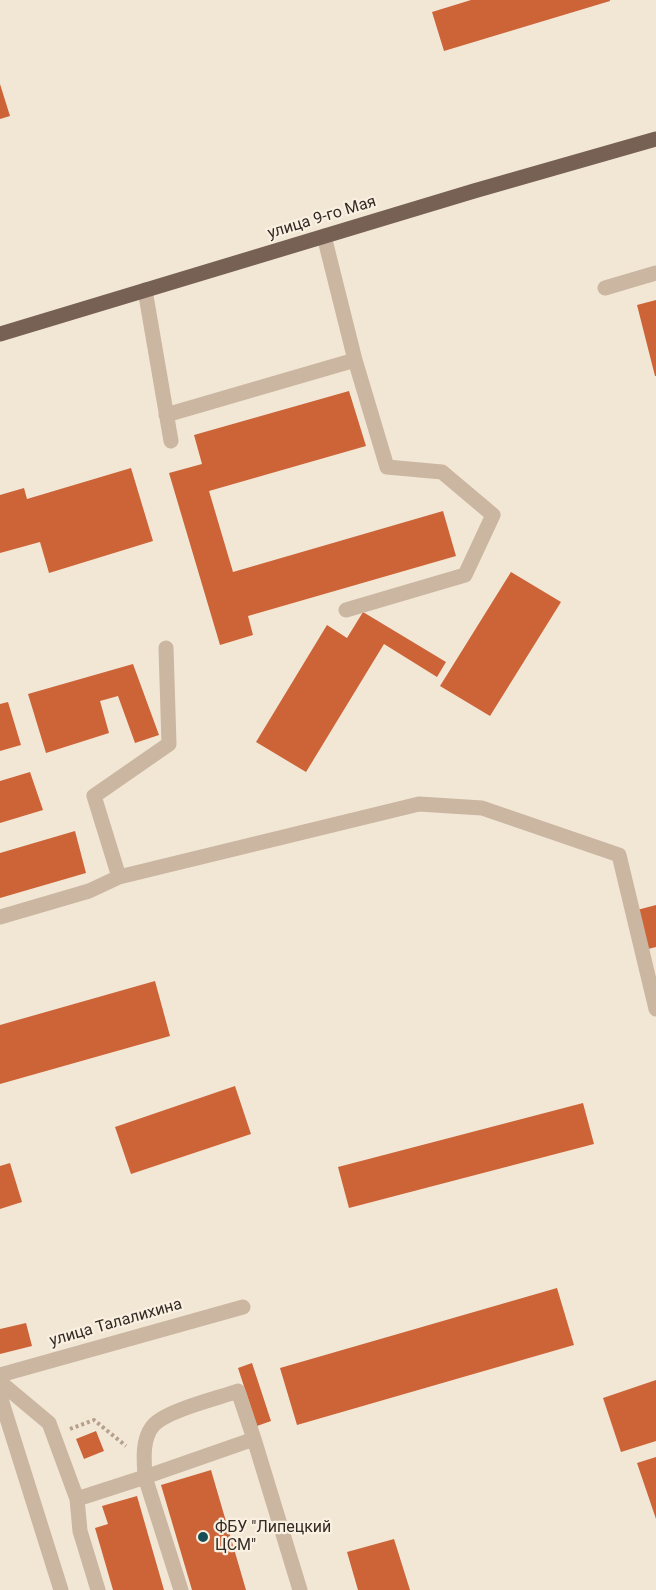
<!DOCTYPE html>
<meta charset="utf-8">
<style>
body{margin:0}
canvas{display:block;background:#f2e6d5}
</style>
<canvas width="656" height="1590"></canvas>
<script>
const c = document.querySelector('canvas').getContext('2d');
c.lineJoin = 'round';
function fill(path, color) {
  c.fillStyle = color;
  c.fill(path, 'evenodd');
}
function stroke(path, color, width, dash) {
  c.strokeStyle = color;
  c.lineWidth = width;
  c.lineCap = dash ? 'butt' : 'round';
  c.setLineDash(dash || []);
  c.stroke(path);
}
function drawText(font, color, halo, rows, align = 'center') {
  c.font = font + ' Roboto,sans-serif';
  c.lineWidth = 4.5;
  c.setLineDash([]);
  c.textBaseline = 'middle';
  c.strokeStyle = halo;
  c.fillStyle = color;
  for (const [text, x, y, turn = 0] of rows) {
    c.save();
    c.translate(x, y);
    c.rotate((+turn || 0) * Math.PI / 180);
    c.textAlign = isNaN(turn) ? turn : align;
    if (halo) c.strokeText(text, 0, 0);
    c.fillText(text, 0, 0);
    c.restore();
  }
}
fill(new Path2D(`
 M471 0H610V1L444 51 432 12Z
 M0 84 10 116 0 119Z
 M656 300V376H655L637 305Z
 M349 391 366 446 209 491 233 572 443 511 456 556 248 616 253 635 220 645 169 473 202 464 194 435Z
 M131 468 153 541 49 573 40 542 0 553V495L24 488 27 499Z
 M511 572 561 602 490 716 440 686Z
 M363 612 446 662 437 677 384 644 306 772 256 742 327 625 347 638Z
 M133 664 159 735 135 743 118 696 100 701 109 733 46 753 28 694Z
 M8 702 21 745 0 751V704Z
 M30 772 43 810 0 823V781Z
 M75 831 86 873 0 898V853Z
 M656 905V947L648 949 637 910Z
 M155 981 170 1036 0 1084V1025Z
 M235 1086 251 1134 131 1174 115 1127Z
 M583 1103 594 1144 349 1208 338 1167Z
 M10 1163 22 1202 0 1209V1166Z
 M557 1288 574 1345 297 1425 280 1368Z
 M26 1323 32 1346 0 1354V1329Z
 M252 1363 271 1421 257 1426 238 1368Z
 M656 1380V1441L621 1452 603 1398Z
 M96 1431 104 1451 84 1459 76 1439Z
 M656 1457V1519L637 1463Z
 M211 1470 246 1590H192L161 1485Z
 M137 1496 164 1590H113L95 1528 108 1524 102 1506Z
 M394 1539 410 1590H358L347 1552Z`), '#cd6438');
stroke(new Path2D(`
 M70 1429 94 1420 126 1446`), '#b6a08b', 4, [3, 3]);
stroke(new Path2D(`
 M324 236 355 360 387 467 442 472 493 515 465 575 346 610
 M605 288 656 273
 M145 290 171 441
 M166 415 355 360
 M119 877 94 796 169 744 166 648
 M0 917 89 891 119 877 419 804 482 808 619 855 656 1009
 M0 1375 243 1307
 M0 1382 49 1423 77 1499 145 1477C144 1461 142 1440 152 1427 163 1411 219 1398 238 1391L254 1439
 M0 1396 61 1590
 M77 1499 80 1531 98 1590
 M181 1590 145 1477 254 1439 300 1590`), '#cab6a1', 15);
stroke(new Path2D(`
 M0 334 474 191 656 139`), '#776154', 15);
for (const [x, y, r, color] of [
 [203,1537,6,"#184f57"]
]) {
  const dot = new Path2D();
  dot.arc(x, y, r, 0, 2 * Math.PI);
  c.fillStyle = color;
  c.fill(dot);
  stroke(dot, '#faf0e1', 2);
}
drawText('16px', '#342a24', '#faf0e1', [
 ["улица 9-го Мая",322,218,-17],
 ["улица Талалихина",116,1323,-16]
]);
drawText('16px', '#342a24', '#faf0e1', [
 ["ФБУ \"Липецкий",215,1528],
 ["ЦСМ\"",215,1546]
], 'left');
</script>
